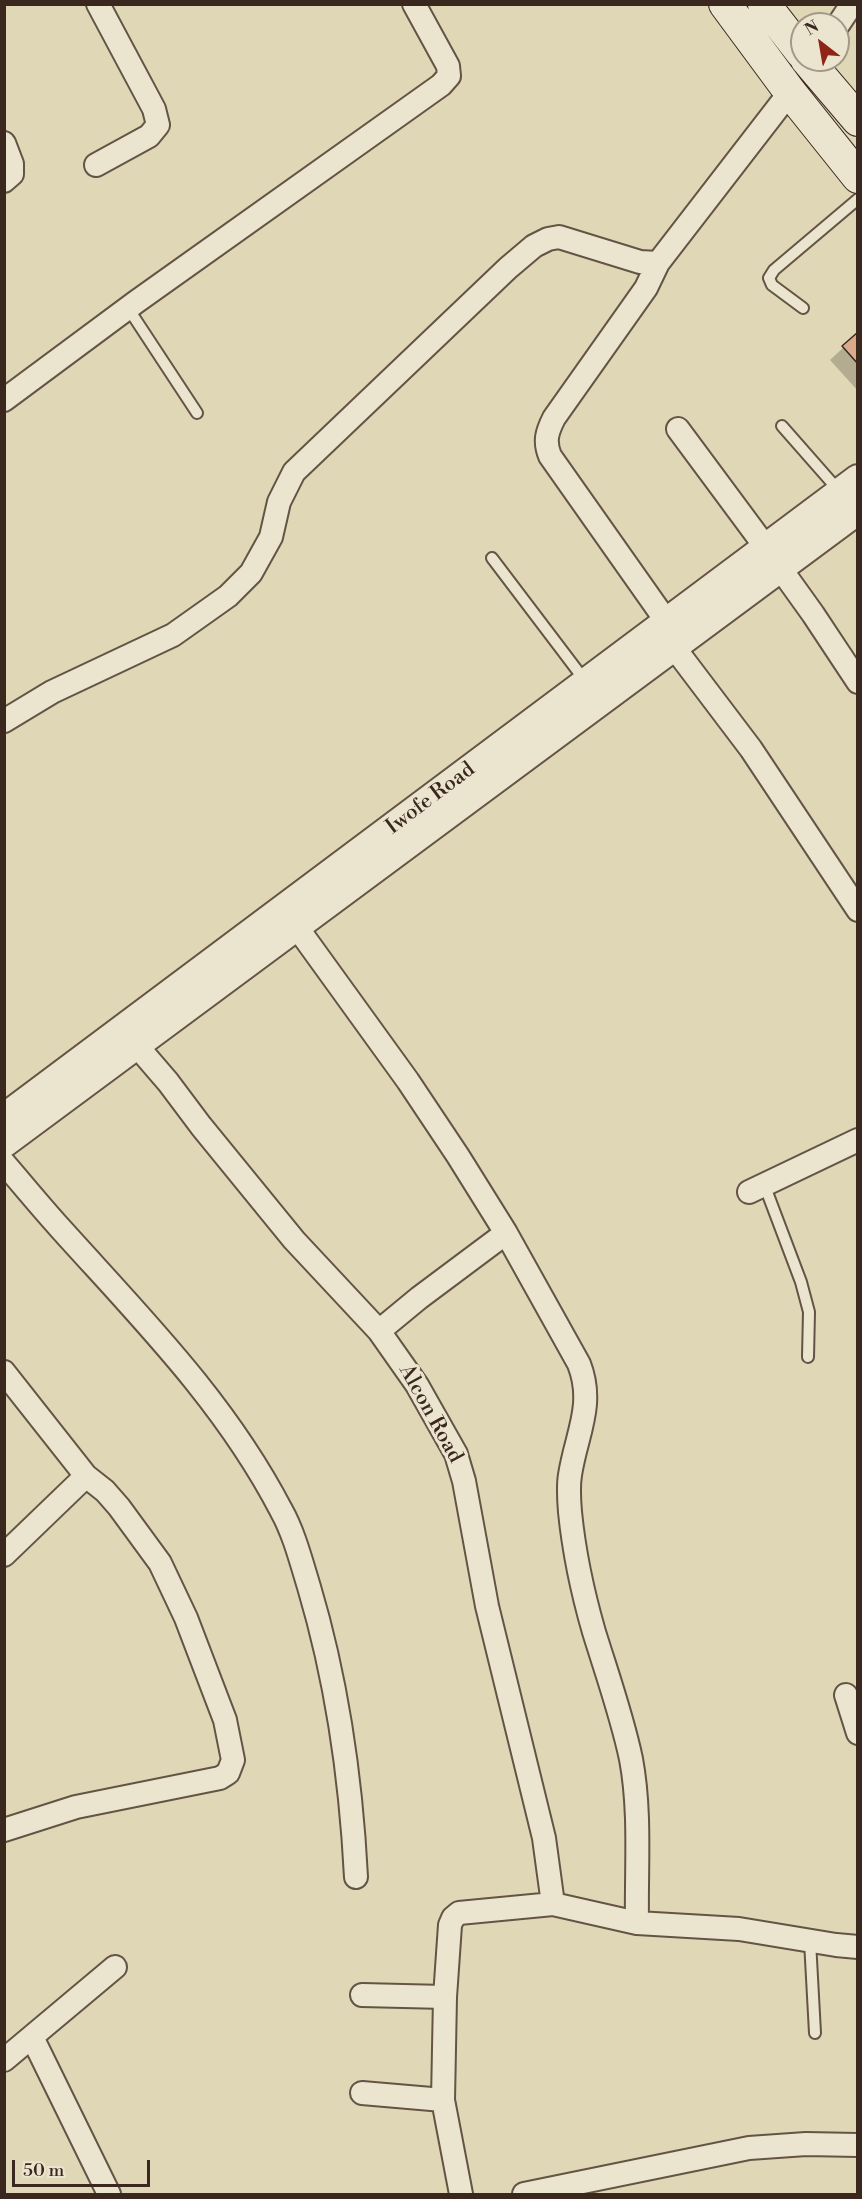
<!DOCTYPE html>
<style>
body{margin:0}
#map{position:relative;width:862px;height:2199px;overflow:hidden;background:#e0d7b6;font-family:"Libre Bodoni",serif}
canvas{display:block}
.frame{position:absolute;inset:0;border:6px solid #3a281f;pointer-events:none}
.north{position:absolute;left:790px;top:12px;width:60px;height:60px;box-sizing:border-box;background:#ebe5d0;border:2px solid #a49989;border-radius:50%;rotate:329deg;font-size:16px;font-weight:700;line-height:24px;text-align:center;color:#3a281f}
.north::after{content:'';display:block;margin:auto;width:21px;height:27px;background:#8f2418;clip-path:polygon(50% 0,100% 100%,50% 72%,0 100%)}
.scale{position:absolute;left:12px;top:2160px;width:138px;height:27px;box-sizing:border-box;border:3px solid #3a281f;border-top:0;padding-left:8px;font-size:18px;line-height:21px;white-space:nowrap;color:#3a281f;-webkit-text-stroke:4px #ebe5d0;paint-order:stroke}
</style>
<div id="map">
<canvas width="862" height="2199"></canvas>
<div class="frame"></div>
<div class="north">N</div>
<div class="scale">50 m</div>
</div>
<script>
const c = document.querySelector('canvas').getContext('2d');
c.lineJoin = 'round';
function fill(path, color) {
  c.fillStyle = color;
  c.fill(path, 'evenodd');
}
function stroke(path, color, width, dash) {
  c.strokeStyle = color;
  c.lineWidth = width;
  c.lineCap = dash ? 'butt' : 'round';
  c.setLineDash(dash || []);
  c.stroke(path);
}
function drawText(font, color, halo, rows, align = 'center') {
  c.font = font + ' "Libre Bodoni",serif';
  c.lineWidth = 6;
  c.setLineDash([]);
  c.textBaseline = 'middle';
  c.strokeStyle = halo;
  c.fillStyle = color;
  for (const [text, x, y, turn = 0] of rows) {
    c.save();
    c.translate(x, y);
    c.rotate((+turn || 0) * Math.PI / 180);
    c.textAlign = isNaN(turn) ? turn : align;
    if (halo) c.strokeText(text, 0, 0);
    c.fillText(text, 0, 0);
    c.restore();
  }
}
fill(new Path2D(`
 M858 334V391L830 360Z`), '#0003');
const building = new Path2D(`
 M858 332V364L842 346Z`);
fill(building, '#dbaa8b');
stroke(building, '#3a281f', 1.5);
const service = new Path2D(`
 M128 308 197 413
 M803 308 772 285 769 278 774 270 858 199
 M782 426 840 492
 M492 558 586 682
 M764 1184 801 1282 809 1312 808 1357
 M810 1941 815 2033`);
const minor = new Path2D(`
 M838 25 852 4
 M4 143 12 164V174L4 181
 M96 165 149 136 158 125 154 109 98 4
 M4 400 136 302 441 85 449 76 448 66 414 4
 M678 429 767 549
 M780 568 813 614 858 682
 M667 622 550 456C544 441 547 432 554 418L646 288 658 263 790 92
 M673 646 751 749 858 910
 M4 721 52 692 173 635 228 596 251 573 271 537 279 502 294 472 508 268 534 246 548 239 559 237 640 262 658 263
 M296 926 408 1081 458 1156 506 1233 579 1364C595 1405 576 1435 570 1475 568 1487 569 1500 570 1512 574 1552 583 1594 594 1632 607 1674 622 1716 631 1759 641 1812 636 1869 637 1923
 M137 1046 168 1082 201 1126 294 1240 379 1331 417 1385 456 1454 464 1481 487 1606 544 1838 553 1904
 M4 1163C23 1185 41 1207 60 1228 141 1318 225 1402 281 1510 294 1533 301 1561 309 1587 337 1681 351 1779 356 1877
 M749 1192 858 1140
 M379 1331 419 1298 506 1233
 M4 1372 86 1476 105 1491 119 1507 160 1563 186 1618 225 1720 233 1760 228 1773 220 1778 76 1807 4 1830
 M4 1555 86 1476
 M846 1695 858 1733
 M362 1995 445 1997
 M32 2037 109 2194
 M4 2060 115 1967
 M362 2093 443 2100
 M461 2194 443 2100 445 1997 450 1925 453 1918 459 1913 553 1904 637 1923 739 1929 836 1945 858 1947
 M524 2194 749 2148 806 2144 858 2145`);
const tertiary = new Path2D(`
 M4 1118 858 479
 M4 1143 858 510`);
const secondary = new Path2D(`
 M725 4 790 92 858 177
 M764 4 802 53
 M807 60 858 120`);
stroke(service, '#645445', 14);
stroke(minor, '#645445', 26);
stroke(tertiary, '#645445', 32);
stroke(secondary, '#3a281f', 34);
stroke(service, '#ebe5d0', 10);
stroke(minor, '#ebe5d0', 22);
stroke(tertiary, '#ebe5d0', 28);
stroke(secondary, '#ebe5d0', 32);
drawText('21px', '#3a281f', '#ebe5d0', [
 ["Iwofe Road",431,799,-37],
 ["Alcon Road",430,1414,61]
]);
</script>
